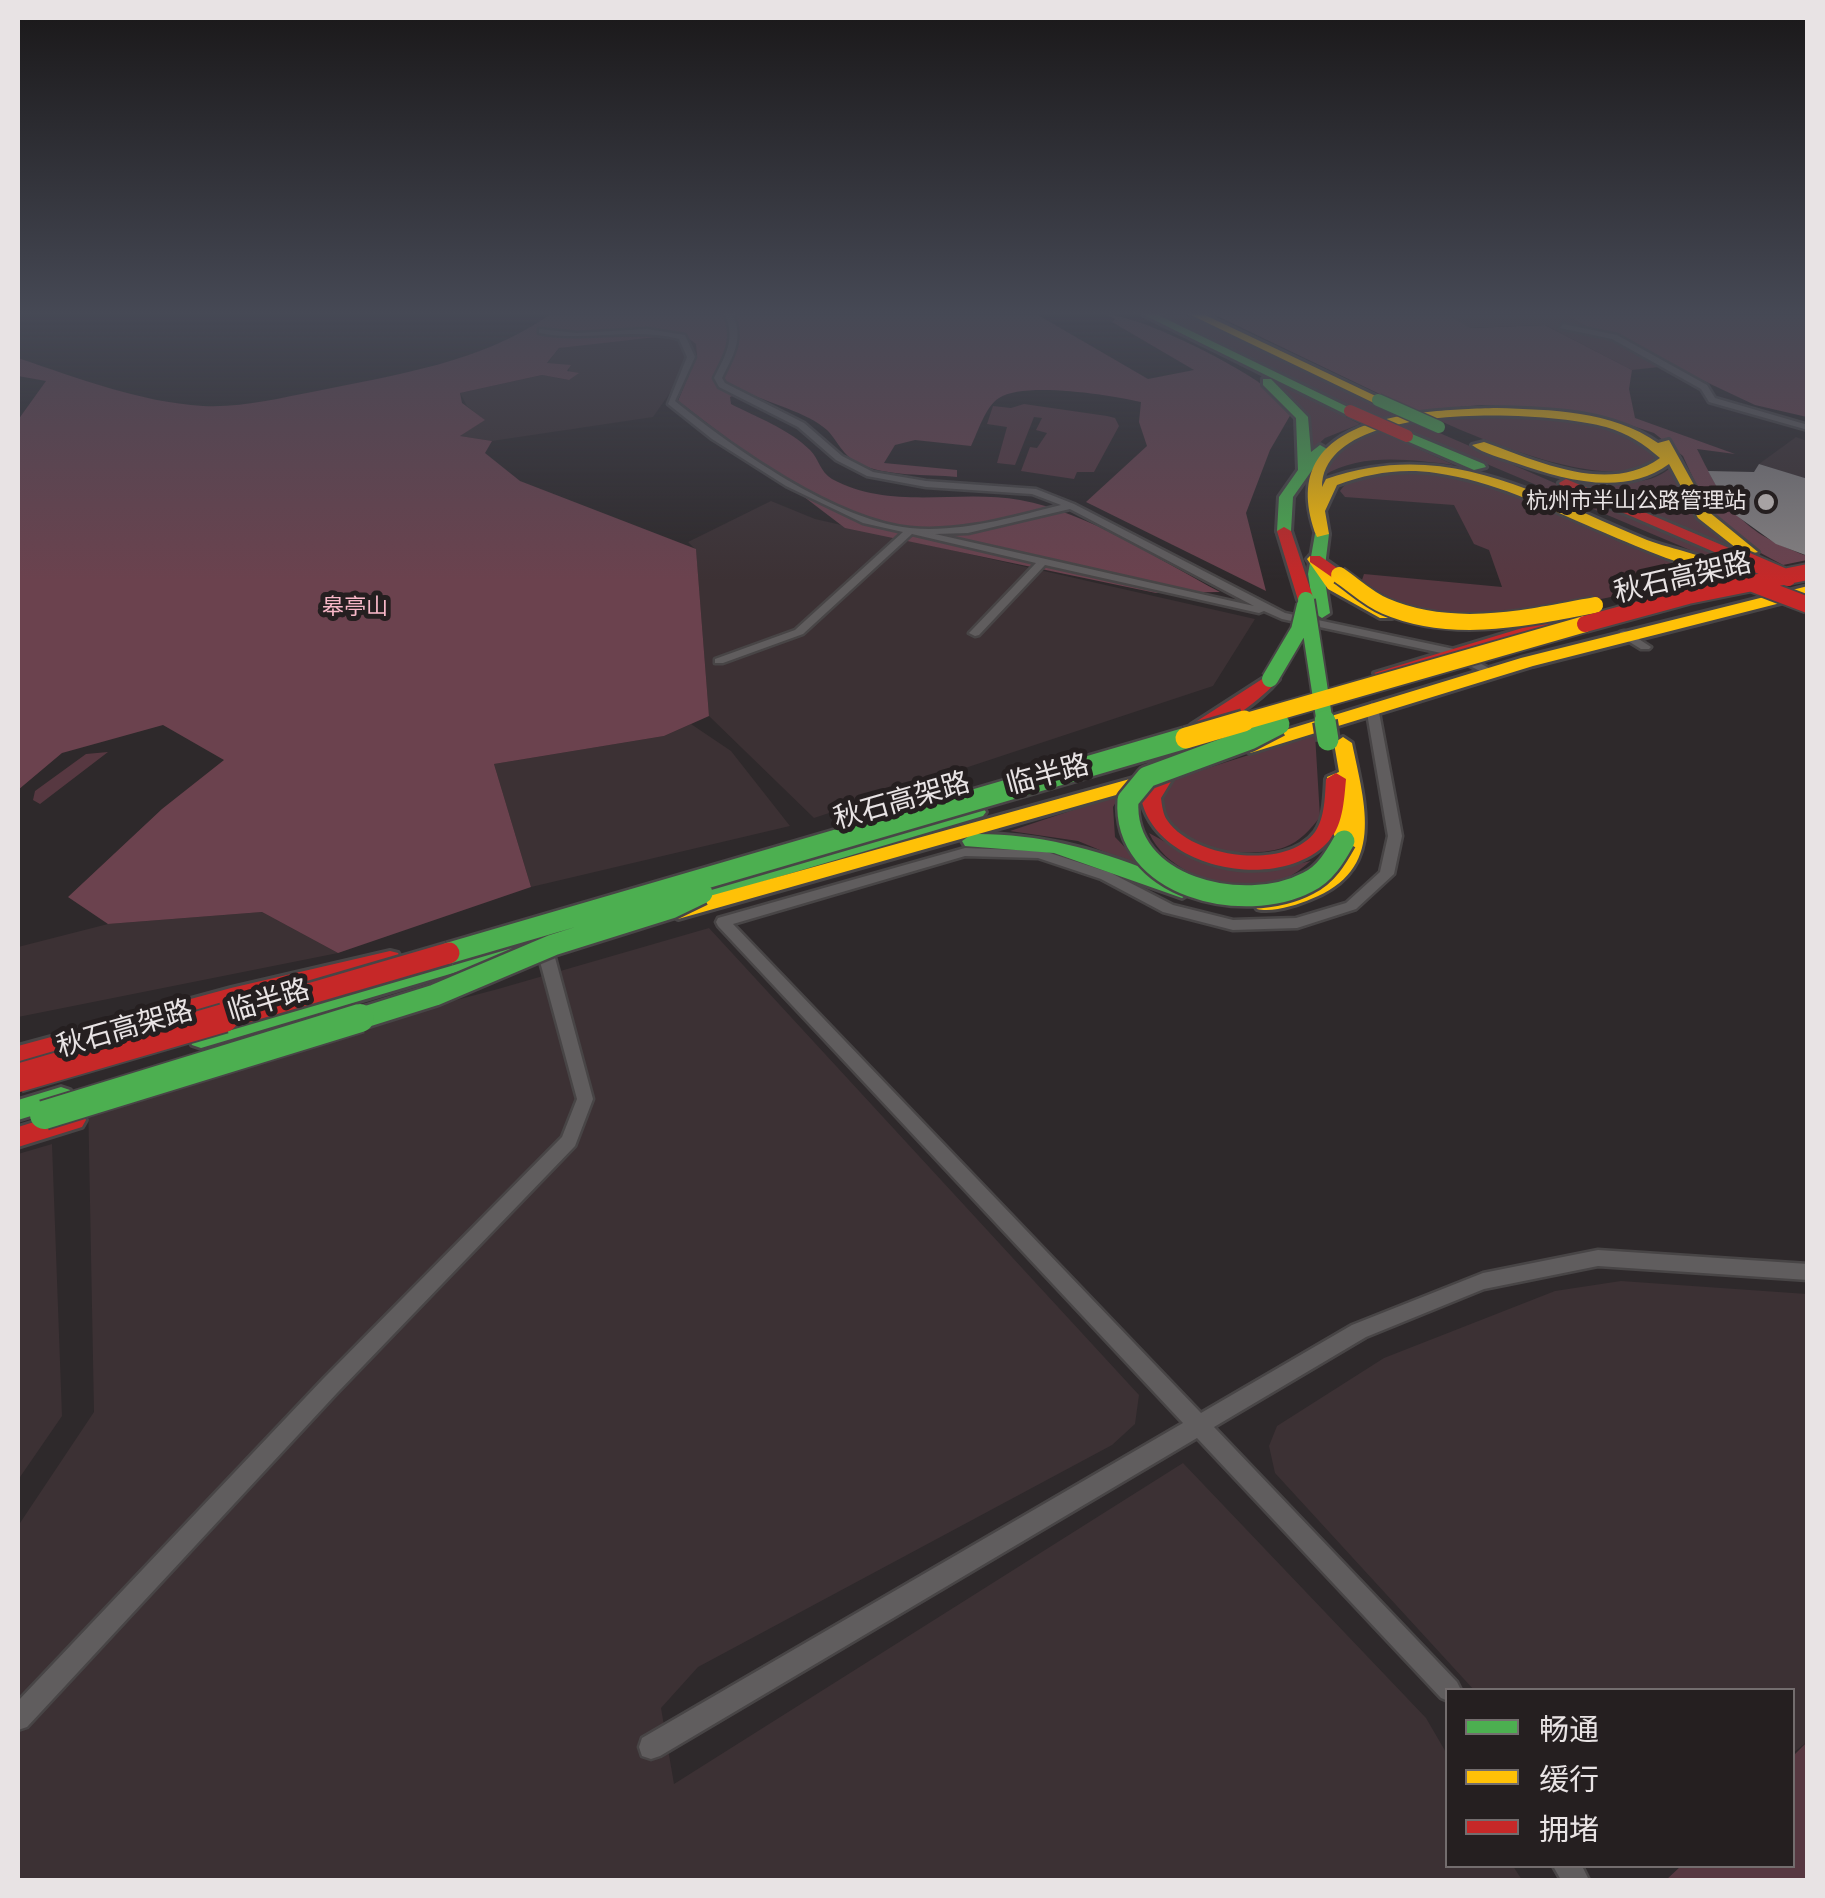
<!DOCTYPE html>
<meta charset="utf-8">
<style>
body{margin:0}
#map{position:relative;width:1825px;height:1898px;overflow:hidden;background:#2e292b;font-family:Signika,"Noto Sans SC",sans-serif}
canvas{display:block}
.frame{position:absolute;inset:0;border:20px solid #e8e3e4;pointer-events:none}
.legend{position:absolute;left:1445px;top:1688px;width:350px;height:180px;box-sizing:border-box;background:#251f20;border:2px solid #736d6e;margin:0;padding:12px 18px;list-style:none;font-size:30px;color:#e8e3e4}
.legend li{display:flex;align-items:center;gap:20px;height:50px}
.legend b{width:50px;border:2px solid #736d6e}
</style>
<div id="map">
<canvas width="1825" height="1898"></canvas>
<div class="frame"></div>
<ul class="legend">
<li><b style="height:12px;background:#4caf50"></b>畅通</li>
<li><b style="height:12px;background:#ffc107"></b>缓行</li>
<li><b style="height:12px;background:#c62828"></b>拥堵</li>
</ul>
</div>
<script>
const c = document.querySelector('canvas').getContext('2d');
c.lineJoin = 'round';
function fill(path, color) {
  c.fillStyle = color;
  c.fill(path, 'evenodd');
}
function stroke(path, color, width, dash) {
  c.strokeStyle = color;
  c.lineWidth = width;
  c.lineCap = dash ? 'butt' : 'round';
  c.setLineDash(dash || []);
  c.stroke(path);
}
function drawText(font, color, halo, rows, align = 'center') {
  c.font = font + ' Signika,"Noto Sans SC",sans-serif';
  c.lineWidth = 10;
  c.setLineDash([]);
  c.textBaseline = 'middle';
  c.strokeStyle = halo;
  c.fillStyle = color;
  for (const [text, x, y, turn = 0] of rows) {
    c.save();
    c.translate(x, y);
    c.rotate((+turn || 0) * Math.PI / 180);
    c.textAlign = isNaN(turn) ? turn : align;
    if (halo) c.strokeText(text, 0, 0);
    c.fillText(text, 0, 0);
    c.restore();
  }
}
fill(new Path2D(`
 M683 315 702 347 653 417 492 441 459 436 484 420 467 406 460 393 542 375 568 380 569 368 547 364 559 348Z
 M1796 437 1807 441V479L1759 464Z
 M771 501 815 519 1255 619 1213 686 814 818 709 716 696 550 688 542Z
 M691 724 731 751 790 826 531 887 494 764 664 736Z
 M262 912 338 953 18 1017V947L108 924Z
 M709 928 1139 1395 1135 1424 1112 1445 698 1667 661 1708 674 1784 1183 1463 1426 1718 1447 1754 1448 1866H1513L1522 1880H18V1526L94 1412 88 1097 498 989Z
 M52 1144 62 1416 18 1480V1154Z
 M1621 1281 1807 1294 1808 1741 1793 1753 1792 1690H1474L1275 1473 1269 1446 1277 1426 1384 1358 1555 1291Z`), '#3c3134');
fill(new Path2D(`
 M1152 315H1185L1412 421 1748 567 1735 569 1371 415Z
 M1449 315H1564L1677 365 1632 370 1545 325 1469 328Z
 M1276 382 1360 424 1325 438 1313 449C1312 418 1298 402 1276 382Z
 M1024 404 1107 416 1115 418 1119 426 1094 472H1077L1074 479 1021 471 1030 447 1037 448 1047 433 1036 430 1042 418 1034 417 1015 465 997 463 1007 427 987 424 993 406 1011 408Z
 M1462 415H1540L1614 426 1659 452C1631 504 1475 437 1436 419Z
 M1380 431 1454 465C1411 460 1362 452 1323 476L1328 459 1353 442Z
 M1675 463C1682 508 1709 527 1744 553L1548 471C1585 477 1646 497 1675 463Z
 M1421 471 1503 488 1707 575C1627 593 1522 622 1439 613 1411 611 1384 597 1362 580L1364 574 1502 587 1489 550 1474 544 1454 505 1345 497 1340 491C1357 466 1394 472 1421 471Z
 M1315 734 1320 817C1311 829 1299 842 1285 847 1255 859 1177 852 1163 817 1161 811 1162 801 1161 794L1170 780Z
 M108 752 40 804 33 800 35 791 86 754Z
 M1121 794 1113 807 1115 837 1146 869 1078 841 1010 831Z
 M1149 833C1205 865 1248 875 1311 861 1303 867 1293 876 1284 879 1239 895 1170 879 1149 833Z
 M1807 1742V1880H1666L1681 1866H1792L1793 1756Z`), '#573841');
fill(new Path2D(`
 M549 315H1038L1148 379 1194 370 1112 322 1115 319 1107 315C1139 315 1228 361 1257 381 1269 390 1280 403 1291 414L1270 450 1246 513 1266 591 1086 502 1147 446 1139 422 1141 402C1111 395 1024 381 999 398 985 407 978 432 971 446L915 440 895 445 884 463 957 470V477C927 474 885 477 858 463 842 455 838 441 827 430 809 413 766 402 743 391L730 397 731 404C756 417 789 429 810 450 819 459 820 472 832 479 891 511 958 489 1020 500 1090 513 1157 559 1220 592L1156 593 845 528 678 401 697 355 696 344 683 334 559 348 547 363 571 365 567 371 579 373 569 380 542 375 460 393 462 403 485 420 460 436 492 441 485 453 520 481 696 549 709 716 664 736 494 764 531 887 338 953 262 912 108 924 68 897 162 809 224 760 163 725 62 753 18 790V420L46 381 18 376V358C78 378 139 402 203 406 242 408 279 398 317 391 395 375 483 362 549 315Z
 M1215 315H1449L1470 328 1545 325 1632 370 1629 389 1635 418 1735 454 1697 449C1728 510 1740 531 1807 556V560L1783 565 1757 551 1709 513 1683 456 1654 433 1602 416 1558 409 1482 405 1415 411Z
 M1564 315H1807V417L1755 405Z`), '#6b424e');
fill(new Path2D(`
 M1759 464 1808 479V556L1776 544 1730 511 1708 471 1754 472Z`), '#858182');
const street = new Path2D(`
 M725 315H733C744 339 733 356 722 378L725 383 804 423 842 456 873 472 926 481 1036 489 1074 504 1285 613 1454 649 1496 672 1490 675 1486 674 1446 654 1282 619 1264 611 1259 613 1045 565 979 635 975 636 969 633 971 631 1036 563 912 534 803 634 723 663H715V659L795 630 903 532 863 523 786 486 712 439 668 404 687 357 679 339C633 327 586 342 539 333V329L577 333 647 329 685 335 695 357 675 401C733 448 835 520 910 528 961 533 1012 517 1061 505L1032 494 926 487 867 476 836 460 798 427 719 387 714 378C725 356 736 339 725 315ZM1070 509 1254 606 935 534 968 533Z
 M1563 324 1617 335 1707 385 1715 398 1808 425V430L1709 402 1701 389 1612 339 1560 328Z
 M1624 631 1628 632 1651 647 1649 649H1641L1620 636V632Z
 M1372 703 1378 707 1402 836 1394 874 1356 909 1297 928 1233 930 1163 912 1101 879 1038 858 965 856 733 924 1201 1413 1352 1325 1483 1273 1598 1250 1808 1264V1280L1598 1266 1484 1289 1366 1337 1214 1427 1457 1682 1461 1690H1448V1701L1441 1698 1197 1438 660 1756 651 1759 642 1756 639 1747 642 1738 1183 1423 718 926 716 922 718 918 965 848 1044 851 1111 873 1173 905 1233 920 1296 918 1346 903 1380 872 1388 836 1366 707Z
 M546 949 554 954 593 1099 575 1146 337 1393 27 1727 18 1730V1701L323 1379 562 1137 577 1099 538 954Z
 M1553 1866H1582L1589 1880H1561Z`);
const fast = new Path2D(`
 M1144 315H1158L1356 411 1345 414Z
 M1263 379H1271L1308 417 1311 452 1320 445 1327 449 1293 497 1291 531 1284 535 1277 531 1279 497 1298 470 1296 418 1263 385Z
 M1407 432 1484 464 1486 467 1474 470 1402 439V433Z
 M1322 530 1329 534 1324 574 1330 613 1322 618 1314 613 1308 574 1315 534Z
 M976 806 983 808 986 812 983 816 681 906 670 899 673 894Z
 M972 834C1035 833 1092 848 1151 871 1164 876 1183 880 1193 891L1182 898 1054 853 965 846 962 841Z
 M553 928 561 931 564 936 561 941 201 1048 192 1045 189 1039 192 1033 201 1030Z
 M61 1087 70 1090 74 1097 70 1104 18 1120V1100Z`);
const slow = new Path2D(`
 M1191 315H1205L1384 400 1374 403Z
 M1497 408C1551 410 1611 410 1658 443L1669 440 1709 512 1758 552 1745 555 1698 518 1669 464C1624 497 1565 480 1516 463 1502 458 1484 454 1472 445L1484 442C1537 461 1608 495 1660 458 1644 444 1627 433 1606 427 1548 411 1323 398 1322 487L1326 479C1447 437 1537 495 1647 540 1673 550 1711 555 1732 572 1712 586 1550 507 1517 495 1491 485 1464 477 1436 473 1401 468 1370 473 1337 485L1325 511 1329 534 1317 537C1271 416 1415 410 1497 408Z
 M1310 556H1320L1340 583 1392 612V618H1380L1328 589 1307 559Z
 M1808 586V596L1533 666 1257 751 1250 753 1241 747 1243 743 1521 658Z
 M1343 737 1352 743C1365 806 1386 870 1311 899 1297 905 1272 913 1257 909L1254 904 1257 899C1291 890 1331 885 1343 847L1334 841V811L1327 777 1339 772 1334 743Z
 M1155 772 1165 778 1162 782 678 919 667 912 670 907Z`);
const jam = new Path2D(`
 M1566 479 1743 554 1746 557 1733 560 1561 486 1559 483Z
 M1284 527 1291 531 1314 600 1312 603 1298 600 1277 531Z
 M1310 556H1320L1347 575 1333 578 1310 562Z
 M1575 612 1581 614V620L1389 677 1383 678 1374 673Z
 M1270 674 1279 679C1264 697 1214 737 1191 733V725Z
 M1165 769 1175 775 1161 798C1162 806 1163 814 1167 820 1192 858 1286 871 1315 832 1325 818 1325 795 1326 779L1336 773 1346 779C1344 801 1343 828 1326 844 1277 893 1155 869 1141 798L1158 771Z
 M390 951 398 953 401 959 398 965 231 1004 18 1064V1046L231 988Z
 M73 1110 82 1113 86 1120 82 1127 18 1147V1127Z`);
stroke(street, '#484546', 5);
stroke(fast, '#484546', 6);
stroke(slow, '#484546', 6);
stroke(jam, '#484546', 6);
fill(street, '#605d5e');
fill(fast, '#4caf50');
fill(slow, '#ffc107');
fill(jam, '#c62828');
const fastBridgeFar3 = new Path2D(`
 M1378 400 1439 427`);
const fastBridgeFar2 = new Path2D(`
 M1306 600 1325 724
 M1270 679 1299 630 1305 605`);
const fastBridgeFar1 = new Path2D(`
 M1325 721 1328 740
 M1279 724 1250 739 1147 777 1128 800C1122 887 1244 916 1308 882 1325 874 1335 857 1344 841
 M449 953 1186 738
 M352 1021 435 995 553 945 671 908 702 893`);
const fastBridge = new Path2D(`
 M44 1115 360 1018`);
const slowBridgeFar1 = new Path2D(`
 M1339 575C1354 585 1368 599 1385 606 1452 635 1527 618 1595 605
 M1236 724 1585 624`);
const slowBridge = new Path2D(`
 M1186 738 1244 721`);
const jamBridgeFar3 = new Path2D(`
 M1350 411 1407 436`);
const jamBridgeFar2 = new Path2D(`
 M1744 559 1788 578
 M1753 584 1808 605
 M1585 624 1688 596 1808 572`);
const jamBridgeFar1 = new Path2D(`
 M216 1021 449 953`);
const jamBridge = new Path2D(`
 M18 1078 224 1018`);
stroke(fastBridgeFar3, '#484546', 15, []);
stroke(fastBridgeFar2, '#484546', 20, []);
stroke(fastBridgeFar1, '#484546', 26, []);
stroke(fastBridge, '#484546', 32, []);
stroke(slowBridgeFar1, '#484546', 20, []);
stroke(slowBridge, '#484546', 26, []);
stroke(jamBridgeFar3, '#484546', 15, []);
stroke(jamBridgeFar2, '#484546', 20, []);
stroke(jamBridgeFar1, '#484546', 26, []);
stroke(jamBridge, '#484546', 32, []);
stroke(fastBridgeFar3, '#4caf50', 12);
stroke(fastBridgeFar2, '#4caf50', 16);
stroke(fastBridgeFar1, '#4caf50', 21);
stroke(fastBridge, '#4caf50', 28);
stroke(slowBridgeFar1, '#ffc107', 16);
stroke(slowBridge, '#ffc107', 21);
stroke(jamBridgeFar3, '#c62828', 12);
stroke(jamBridgeFar2, '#c62828', 16);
stroke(jamBridgeFar1, '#c62828', 21);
stroke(jamBridge, '#c62828', 28);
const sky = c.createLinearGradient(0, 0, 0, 581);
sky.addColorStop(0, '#191718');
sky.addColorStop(0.54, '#464955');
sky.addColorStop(1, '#46495500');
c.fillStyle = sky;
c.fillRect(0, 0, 1825, 581);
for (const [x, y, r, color] of [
 [1766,502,10,"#a7a2a3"]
]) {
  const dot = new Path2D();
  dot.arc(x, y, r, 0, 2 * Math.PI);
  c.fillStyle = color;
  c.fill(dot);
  stroke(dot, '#251f20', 4);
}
drawText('22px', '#e8e3e4', '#251f20', [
 ["杭州市半山公路管理站",1746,502]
], 'right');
drawText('22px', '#f8b8c8', '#251f20', [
 ["皋亭山",355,608]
]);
drawText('28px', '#e8e3e4', '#251f20', [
 ["秋石高架路",1683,579,-13],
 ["临半路",1048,776,-15],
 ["秋石高架路",902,802,-16],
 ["临半路",269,1002,-17],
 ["秋石高架路",125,1030,-16]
]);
</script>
